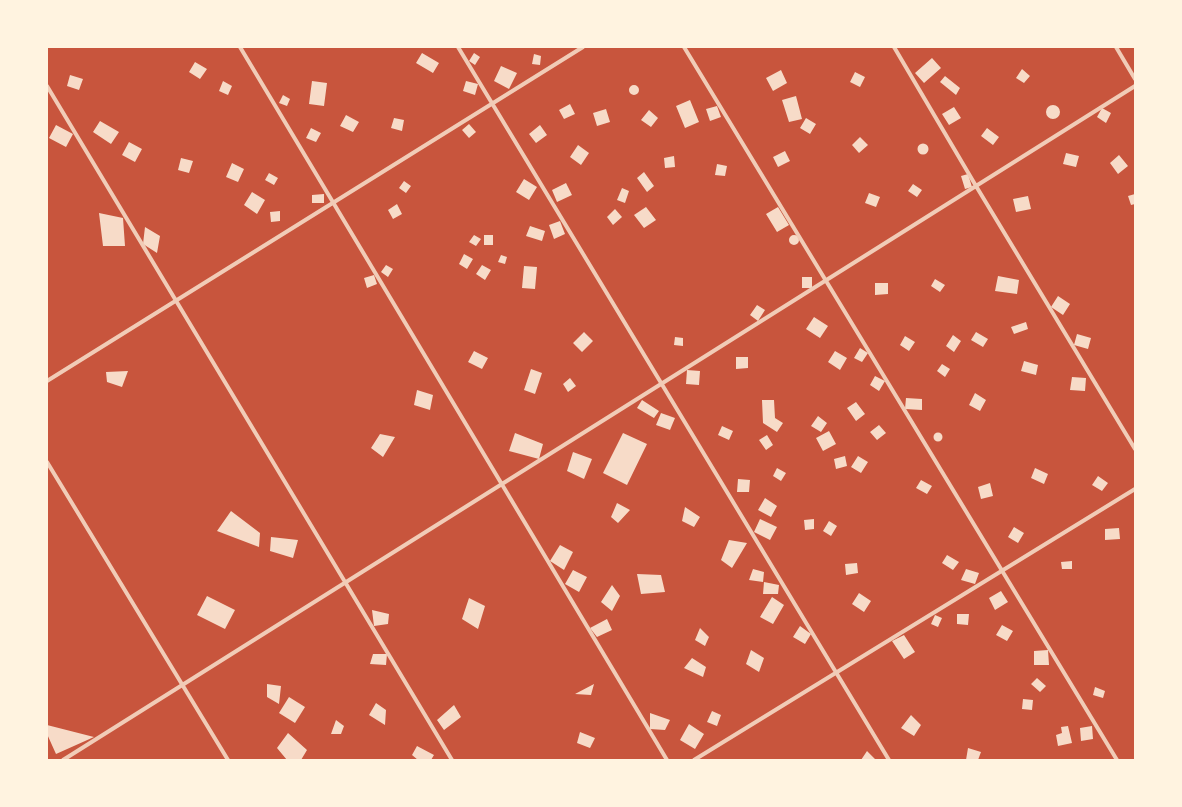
<!DOCTYPE html>
<style>
body{margin:0}
#map{position:relative;width:1182px;height:807px;overflow:hidden;background:#c8553d;font-family:"DM Sans",sans-serif}
canvas{display:block}
.frame{position:absolute;inset:0;border:48px solid #fff3e0;pointer-events:none}
</style>
<div id="map">
<canvas width="1182" height="807"></canvas>
<div class="frame"></div>
</div>
<script>
const c = document.querySelector('canvas').getContext('2d');
c.lineJoin = 'round';
function fill(path, color) {
  c.fillStyle = color;
  c.fill(path, 'evenodd');
}
function stroke(path, color, width, dash) {
  c.strokeStyle = color;
  c.lineWidth = width;
  c.lineCap = dash ? 'butt' : 'round';
  c.setLineDash(dash || []);
  c.stroke(path);
}
fill(new Path2D(`
 M422 53 439 63 433 73 416 63Z
 M474 53 480 57 475 65 469 61Z
 M534 54 541 56 540 65 532 64Z
 M932 58 941 68 924 83 915 73Z
 M195 62 207 69 200 79 189 72Z
 M501 66 517 73 509 89 494 81Z
 M1022 69 1030 76 1024 83 1016 78Z
 M781 70 787 83 773 91 766 78Z
 M855 72 865 77 860 87 850 82Z
 M70 75 83 79 79 90 67 86Z
 M945 76 960 88 956 95 940 82Z
 M223 81 232 86 228 95 219 91Z
 M312 81 327 83 324 106 309 104Z
 M466 81 478 84 475 95 463 91Z
 M629 90a5 5 0 1 1 10 0a5 5 0 1 1-10 0Z
 M283 95 290 99 287 106 279 103Z
 M796 96 802 119 789 122 782 100Z
 M690 100 699 122 685 128 676 106Z
 M570 104 575 114 564 119 559 110Z
 M1046 112a7 7 0 1 1 14 0a7 7 0 1 1-14 0Z
 M717 106 721 117 710 121 706 109Z
 M954 107 961 118 949 125 942 114Z
 M1102 108 1111 113 1106 123 1097 117Z
 M606 109 610 122 597 126 593 113Z
 M649 110 658 118 651 127 641 120Z
 M346 115 359 122 353 132 340 126Z
 M394 118 404 120 402 131 391 128Z
 M806 118 816 124 810 134 800 128Z
 M100 121 119 132 111 144 93 132Z
 M469 124 476 132 469 138 462 130Z
 M56 125 73 134 66 147 49 138Z
 M540 125 547 135 536 143 529 134Z
 M311 128 321 133 316 142 306 138Z
 M987 128 999 137 993 145 981 136Z
 M860 137 868 145 859 153 852 145Z
 M129 142 142 149 135 162 122 155Z
 M917.5 149a5.5 5.5 0 1 1 11 0a5.5 5.5 0 1 1-11 0Z
 M578 145 589 153 581 165 570 157Z
 M785 151 790 161 778 167 773 157Z
 M1066 153 1079 156 1076 167 1063 164Z
 M1119 155 1128 166 1118 174 1110 163Z
 M674 156 675 167 665 168 664 158Z
 M181 158 193 161 189 173 178 170Z
 M232 163 244 169 238 182 226 177Z
 M717 164 727 166 725 176 715 175Z
 M644 172 654 186 647 192 637 178Z
 M269 173 278 178 274 185 265 180Z
 M968 174 972 187 965 189 961 176Z
 M524 179 537 187 529 200 516 192Z
 M404 181 411 186 406 193 399 188Z
 M566 183 572 195 557 202 552 190Z
 M913 184 922 190 917 197 908 191Z
 M622 188 629 191 625 203 617 200Z
 M252 192 265 200 257 214 244 205Z
 M869 193 880 197 876 207 865 203Z
 M324 194V203H312V195Z
 M1135 194V204L1131 205 1128 196Z
 M1028 196 1031 209 1016 212 1013 199Z
 M397 204 402 214 393 219 388 210Z
 M646 207 656 220 644 228 634 215Z
 M778 207 789 225 777 232 766 214Z
 M615 209 622 217 613 225 607 217Z
 M280 211V221L271 222 270 212Z
 M99 213 123 218 125 246H103Z
 M560 221 565 234 554 239 549 225Z
 M530 226 545 231 542 241 526 236Z
 M145 227 160 236 157 253 143 244Z
 M474 235 481 239 476 246 469 242Z
 M484 235H493V245H484Z
 M789 240a5 5 0 1 1 10 0a5 5 0 1 1-10 0Z
 M464 254 473 259 467 269 459 264Z
 M501 255 507 257 505 264 498 262Z
 M386 265 393 269 388 277 381 272Z
 M482 265 491 270 485 280 476 274Z
 M524 266 537 267 535 289 522 288Z
 M374 275 377 284 367 288 364 278Z
 M998 276 1019 280 1017 294 995 291Z
 M802 277H812V288H802Z
 M935 279 945 285 940 292 931 286Z
 M875 283H888V294L875 295Z
 M1058 296 1070 304 1063 315 1051 307Z
 M757 305 765 310 758 321 750 315Z
 M814 317 828 326 820 338 806 329Z
 M1026 322 1028 329 1014 334 1011 327Z
 M584 332 593 341 582 352 573 343Z
 M976 332 988 339 983 347 971 340Z
 M1077 334 1091 338 1088 349 1074 345Z
 M953 335 961 341 954 352 946 346Z
 M905 336 915 342 909 351 900 345Z
 M675 337 683 338V346L674 345Z
 M860 348 868 353 862 362 854 358Z
 M474 351 488 358 482 369 468 362Z
 M835 351 847 358 840 370 828 362Z
 M736 357H748V368L736 369Z
 M1024 361 1038 365 1036 375 1021 371Z
 M942 364 950 369 945 377 937 371Z
 M531 369 542 373 535 394 524 390Z
 M687 370 700 371 699 385 686 384Z
 M128 371 122 387 107 382 106 372Z
 M875 376 885 381 879 391 870 385Z
 M1072 377 1086 378 1085 391 1070 390Z
 M570 378 576 386 568 392 563 384Z
 M417 390 433 395 430 410 414 405Z
 M975 393 986 400 980 411 969 405Z
 M906 398 922 399V410L905 409Z
 M642 400 659 411 654 418 637 408Z
 M762 400H774L775 418 783 423 777 432 763 423Z
 M856 402 865 414 856 421 847 408Z
 M661 413 675 418 670 430 656 425Z
 M818 416 827 423 821 432 811 426Z
 M879 425 886 433 877 440 870 432Z
 M722 426 733 431 729 440 718 435Z
 M829 431 836 444 823 451 816 438Z
 M933.5 437a4.5 4.5 0 1 1 9 0a4.5 4.5 0 1 1-9 0Z
 M515 433 543 444 539 459 509 451Z
 M623 433 647 444 627 485 603 473Z
 M380 434 395 437 383 457 371 448Z
 M767 435 773 445 766 450 759 440Z
 M573 452 592 459 584 479 567 471Z
 M845 456 847 466 836 469 834 459Z
 M858 456 868 462 861 473 851 467Z
 M777 468 786 473 781 481 773 476Z
 M1035 468 1048 474 1044 484 1031 478Z
 M1098 476 1108 483 1102 491 1092 485Z
 M738 479 750 480 749 492H737Z
 M921 480 932 486 927 494 916 488Z
 M990 483 993 496 981 499 978 487Z
 M765 498 777 506 771 517 758 510Z
 M617 503 630 510 618 523 611 517Z
 M685 507 700 517 694 527 682 521Z
 M231 511 260 533 259 547 217 531Z
 M760 519 777 527 770 540 754 532Z
 M814 519V529L805 530 804 520Z
 M829 521 837 526 831 536 823 531Z
 M1014 527 1024 533 1018 543 1008 537Z
 M1119 528 1120 539 1105 540V529Z
 M271 537 298 540 293 558 270 551Z
 M729 540 747 543 732 568 721 560Z
 M560 545 573 552 564 570 550 561Z
 M947 555 959 562 953 570 942 563Z
 M1072 561V569H1062L1061 562Z
 M857 563 858 573 846 575 845 564Z
 M753 569 764 572 763 582 749 580Z
 M966 569 979 573 975 584 961 580Z
 M573 570 587 577 579 592 565 584Z
 M637 574 661 575 665 592 641 594Z
 M764 582 779 585 778 594H763Z
 M612 585 620 596 612 611 601 602Z
 M1001 591 1008 602 995 610 989 598Z
 M859 593 871 601 864 612 852 604Z
 M207 596 235 610 225 629 197 615Z
 M772 597 784 605 773 624 760 617Z
 M469 598 485 606 478 629 462 619Z
 M372 610 389 614 388 624 374 626Z
 M957 614H969L968 625 957 624Z
 M935 615 942 618 938 627 931 624Z
 M607 619 612 630 597 637 590 628Z
 M1002 625 1013 631 1007 641 996 635Z
 M800 626 811 634 805 644 793 637Z
 M700 628 709 637 705 646 695 640Z
 M904 635 915 652 904 659 892 641Z
 M751 650 764 658 759 672 746 664Z
 M1048 650 1049 665H1034V651Z
 M373 654H387L386 665 370 664Z
 M692 658 706 667 703 677 684 668Z
 M1037 678 1046 686 1040 692 1031 684Z
 M267 684 281 686 279 704 267 697Z
 M594 684 591 695 575 694Z
 M1095 687 1105 691 1103 698 1093 695Z
 M289 697 305 707 295 723 279 713Z
 M1023 699 1033 700 1032 710 1022 709Z
 M376 703 386 710 385 725 369 715Z
 M454 705 461 717 444 730 437 720Z
 M712 711 721 715 717 726 707 722Z
 M650 713 670 720 665 730 650 729Z
 M911 715 921 725 914 736 901 728Z
 M336 720 344 726 341 734H331Z
 M689 724 704 734 695 749 680 740Z
 M47 725 94 737 56 754 47 734Z
 M1068 726 1072 743 1058 746 1056 735 1062 733 1061 727Z
 M1092 726 1093 739 1081 741 1080 728Z
 M580 732 595 738 590 748 577 743Z
 M288 733 307 750 301 760H287L277 748Z
 M417 746 434 755 431 760H418L412 755Z
 M968 748 981 752 978 760H966Z
 M867 751 876 760H861Z`), '#f7dbc8');
stroke(new Path2D(`
 M240 47 667 760
 M458 47 889 760
 M684 47 1117 760
 M894 47 976 186 1135 449
 M1116 47 1135 79
 M47 86 452 760
 M47 381 583 47
 M47 462 228 760
 M63 760 1135 86
 M694 760 1135 489`), '#f1ccb7', 4);
</script>
